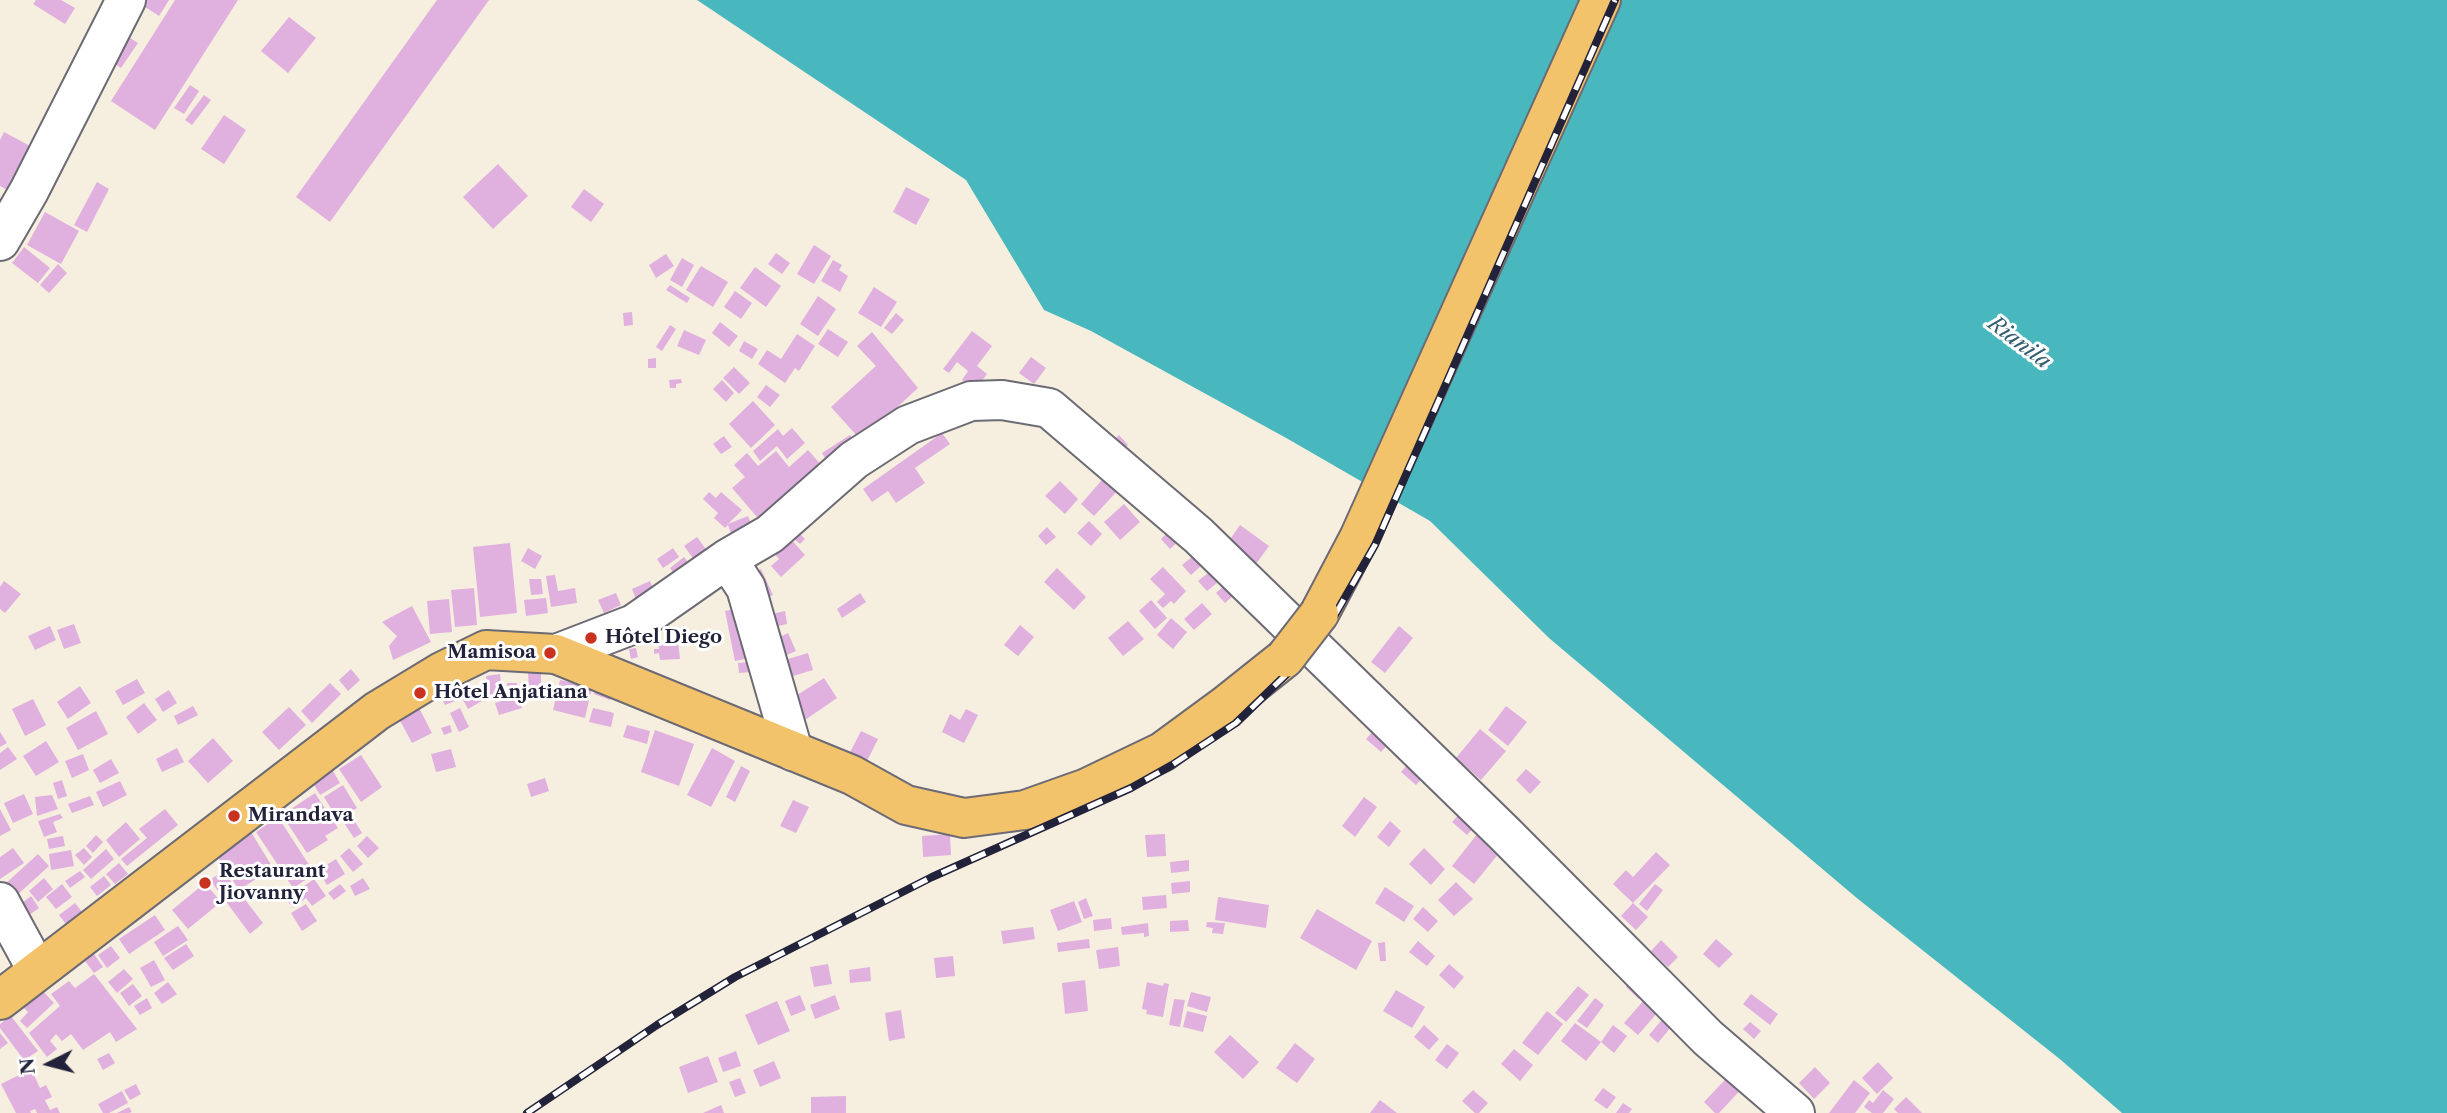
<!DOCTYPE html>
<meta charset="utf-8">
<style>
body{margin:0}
#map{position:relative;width:2447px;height:1113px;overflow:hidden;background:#f6efdf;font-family:"Libre Caslon Text",serif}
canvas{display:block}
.north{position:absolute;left:14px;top:1029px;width:70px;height:70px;-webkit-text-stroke:5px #fff;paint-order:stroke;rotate:264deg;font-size:19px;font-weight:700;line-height:28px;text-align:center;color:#22223b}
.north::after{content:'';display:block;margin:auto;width:24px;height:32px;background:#22223b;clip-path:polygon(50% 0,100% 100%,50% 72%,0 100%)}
</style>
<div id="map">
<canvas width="2447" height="1113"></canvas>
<div class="north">N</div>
</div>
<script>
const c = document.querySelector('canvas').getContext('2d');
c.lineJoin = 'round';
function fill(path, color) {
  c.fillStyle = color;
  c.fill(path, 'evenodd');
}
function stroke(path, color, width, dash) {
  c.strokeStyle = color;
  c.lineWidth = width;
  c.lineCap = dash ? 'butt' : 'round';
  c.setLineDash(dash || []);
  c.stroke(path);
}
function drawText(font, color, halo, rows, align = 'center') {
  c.font = font + ' "Libre Caslon Text",serif';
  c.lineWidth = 6;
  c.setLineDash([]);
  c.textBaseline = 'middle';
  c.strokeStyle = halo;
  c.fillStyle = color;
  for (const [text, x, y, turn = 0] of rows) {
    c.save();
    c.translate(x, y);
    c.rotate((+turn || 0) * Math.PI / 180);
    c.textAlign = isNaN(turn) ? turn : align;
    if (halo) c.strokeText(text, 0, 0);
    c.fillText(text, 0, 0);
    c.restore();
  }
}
fill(new Path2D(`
 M697 0H2447V1113H2122L2061 1060 1858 899 1549 638 1430 521 1288 439 1091 331 1044 310 966 180Z`), '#49b8be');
fill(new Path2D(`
 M36 0H61L75 8 65 24 33 4Z
 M141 0H169L159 16 139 3Z
 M175 0H238L155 130 111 101Z
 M437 0H489L330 222 296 197Z
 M289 17 316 38 288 73 261 51Z
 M121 32 138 43 121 68 105 57Z
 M190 85 199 91 184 114 174 108Z
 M204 95 211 100 192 125 185 120Z
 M224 115 246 130 224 164 201 149Z
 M4 132 32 147 9 191 0 186V140Z
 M498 164 528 196 493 229 463 197Z
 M97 182 109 189 87 232 74 225Z
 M906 187 930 199 916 225 893 212Z
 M584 189 604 204 591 222 571 207Z
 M45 212 79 231 61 264 27 245Z
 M814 245 831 256 814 284 797 274Z
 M24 247 50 268 38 283 12 263Z
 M776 253 790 263 782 274 768 264Z
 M666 254 674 266 656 278 649 265Z
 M682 258 694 265 682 287 670 280Z
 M833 260 842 265 839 270 848 276 840 292 821 281Z
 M58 264 67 273 49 293 40 285Z
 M701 266 728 282 713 307 686 290Z
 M755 267 781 286 766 307 740 288Z
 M670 285 690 298 687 303 666 290Z
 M874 287 897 302 881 327 858 313Z
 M735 291 752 303 741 319 724 307Z
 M818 296 836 309 818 336 800 324Z
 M632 312 633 325 624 326 623 313Z
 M896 313 904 320 892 334 884 328Z
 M720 322 738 336 729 347 712 333Z
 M670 325 676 329 662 351 656 347Z
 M828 329 848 342 838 357 818 344Z
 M684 330 706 340 699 355 677 346Z
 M972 331 992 346 977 366 987 374 975 390 962 380 968 371 957 362 949 373 943 369Z
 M872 332 918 388 891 413 897 420 867 447 831 407 876 366 857 346Z
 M797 334 815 346 799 371 795 368 785 383 758 364 767 350 781 359Z
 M744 341 758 349 752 359 739 351Z
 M1031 357 1046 368 1034 384 1019 373Z
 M656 358V368H648V359Z
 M734 367 750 383 739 394 723 378Z
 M681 379 682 383 676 384V388H670L669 380Z
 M722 380 734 393 726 402 713 389Z
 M766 385 780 395 770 407 757 397Z
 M753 401 775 425 751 448 729 424Z
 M792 428 805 443 787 459 777 446 760 461 753 451 778 429 783 436Z
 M942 433 950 444 915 468 925 483 896 503 888 491 872 502 863 489Z
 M850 435 858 447 829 465 822 453Z
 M1119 435 1128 445 1119 454 1110 444Z
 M724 436 732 447 721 454 713 444Z
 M808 450 823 467 764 525 732 488 745 477 734 465 747 453 758 466 776 451 789 467Z
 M1108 473 1122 486 1094 516 1081 504Z
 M1060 481 1078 499 1065 514 1045 496Z
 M709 492 716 498 721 492 742 510 728 524 748 516 754 531 733 539 728 525 725 528 714 518 718 513 703 499Z
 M1124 504 1140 522 1120 540 1104 522Z
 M1089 521 1102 534 1091 546 1077 533Z
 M1240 525 1269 546 1253 568 1224 548Z
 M1047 527 1056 537 1046 545 1038 536Z
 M1170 530 1180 540 1170 549 1161 539Z
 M797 531 805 539 800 544 792 537Z
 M697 537 711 556 698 565 684 546Z
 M789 537 805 555 781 577 771 566 779 559 773 552Z
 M510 543 517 613 480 617 473 547Z
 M528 548 542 556 535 569 521 561Z
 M673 548 679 557 663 568 657 559Z
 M684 557 693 568 678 580 670 568Z
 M1192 557 1201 566 1191 575 1182 565Z
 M1163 567 1186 591 1174 604 1171 601 1163 608 1157 602 1165 594 1150 579Z
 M1057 568 1086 597 1074 610 1044 582Z
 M761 569 773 595 761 601 749 574Z
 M1208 573 1217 583 1207 591 1198 581Z
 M555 575 558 591 575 588 577 603 551 607 546 576Z
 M529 579H541L543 594 531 595Z
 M4 581 21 594 5 613 0 609V587Z
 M650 581 655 594 637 602 632 589Z
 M1226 584 1235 594 1225 603 1216 593Z
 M474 588 477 625 455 627 451 590Z
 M616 593 621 605 604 613 598 600Z
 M860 593 866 602 842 618 837 609Z
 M546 598 548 613 526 616 524 600Z
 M449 599 452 632 430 634 427 601Z
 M1151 600 1167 618 1155 629 1139 611Z
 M1202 603 1212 614 1194 630 1184 619Z
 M412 606 431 642 393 660 389 646 397 636 382 622Z
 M735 609 745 659 735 661 725 611Z
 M785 611 787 624 765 629 762 616Z
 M1171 618 1187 632 1173 649 1157 635Z
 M1128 621 1144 639 1123 656 1108 638Z
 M74 624 81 643 64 649 57 630Z
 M1020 625 1034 637 1018 656 1004 645Z
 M50 626 56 640 35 650 28 636Z
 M1399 626 1413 638 1385 673 1371 662Z
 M788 633 796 651 775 660 768 643Z
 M678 641 680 659 660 660 659 653 654 654V649H659L658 643Z
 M636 648 638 657 631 659 629 649Z
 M808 653 813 670 783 679 778 662Z
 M751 662 752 672 739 673 738 663Z
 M351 669 360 680 348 691 339 680Z
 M528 670H541V695H529Z
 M500 674 502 693 488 695 486 676Z
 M824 678 837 698 805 720 791 699Z
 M137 679 145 693 123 705 115 691Z
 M560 680 592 687 585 718 553 710Z
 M330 683 341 694 312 723 301 711Z
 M507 683H517L518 690 508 691Z
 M80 686 91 703 68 719 57 702Z
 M449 687 455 701 445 705 439 692Z
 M480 687 487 698 468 709 462 698Z
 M596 689 612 695 610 700 594 694Z
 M169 690 177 703 163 712 155 699Z
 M518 696 522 708 499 715 495 703Z
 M33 699 46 725 25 736 12 709Z
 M144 703 157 720 138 734 126 717Z
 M417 704 432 733 412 743 397 715Z
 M193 706 198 715 178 725 174 716Z
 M1506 706 1527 722 1508 746 1488 730Z
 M289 707 306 725 279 750 262 732Z
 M460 708 469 727 459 732 450 713Z
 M593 708 614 713 611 727 589 722Z
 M966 709 978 715 964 743 942 732 950 714 960 720Z
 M96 711 108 734 78 750 66 728Z
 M450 725 452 732 444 735 441 728Z
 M627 725 650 731 647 744 623 737Z
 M1376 728 1391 741 1381 752 1366 739Z
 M1480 729 1506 751 1481 780 1456 758Z
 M655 730 694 744 679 786 641 772Z
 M861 731 878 739 863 769 846 760Z
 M0 732 7 743 0 747Z
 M213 738 233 761 208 783 188 761Z
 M46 741 59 762 36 776 23 756Z
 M8 747 17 759 0 770V753Z
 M177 748 184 762 162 772 156 759Z
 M712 748 735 761 711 807 687 795Z
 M451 749 456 767 436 772 431 754Z
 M83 754 89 770 72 778 65 761Z
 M361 755 382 787 361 802 339 769Z
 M111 759 119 773 100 783 93 770Z
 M1411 760 1426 774 1416 785 1401 772Z
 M741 766 750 771 735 802 726 797Z
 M1526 769 1541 782 1530 794 1516 780Z
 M333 771 340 783 320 795 313 783Z
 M545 778 549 791 531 797 527 784Z
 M62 780 67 796 58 799 53 783Z
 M120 781 127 795 103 807 96 792Z
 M343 785 357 808 338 820 324 797Z
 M315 793 338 828 325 836 328 840 307 853 282 815Z
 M24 794 33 814 13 823 4 803Z
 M52 795 58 809 37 816 35 797Z
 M90 796 94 805 72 813 68 804Z
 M1364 797 1377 807 1355 837 1342 826Z
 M793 800 809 807 796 833 780 826Z
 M0 809 11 830 0 836Z
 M165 809 178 825 127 866 121 859 147 838 139 829Z
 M1462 811 1477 824 1467 835 1452 822Z
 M60 814 63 818 53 822 57 832 44 837 38 821Z
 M351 815 362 833 354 838 342 820Z
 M278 817 315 874 293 888 256 832Z
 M1390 821 1401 831 1389 847 1377 837Z
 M126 822 140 839 119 857 106 840Z
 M1482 828 1504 847 1474 884 1452 866Z
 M251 832 273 868 239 890 216 854Z
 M950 834 951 855 923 857 922 836Z
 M1165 834 1166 856 1147 857 1145 835Z
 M96 835 103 842 93 853 86 846Z
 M63 836 65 846 49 849 47 839Z
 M367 836 379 848 368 858 357 846Z
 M13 848 24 863 0 879V857Z
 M84 848 92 857 84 865 75 855Z
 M349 848 363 864 353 872 340 856Z
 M1424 848 1445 869 1431 885 1409 864Z
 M106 849 114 859 91 879 83 870Z
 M71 850 74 866 51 870 49 854Z
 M1656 852 1670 865 1633 903 1613 884 1626 870 1633 877Z
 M38 854 49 866 16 896 5 884Z
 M336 859 345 874 327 885 318 870Z
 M1189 860V871L1171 873 1170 862Z
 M119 863 128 874 115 884 106 874Z
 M80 871 85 877 70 888 65 881Z
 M223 871 263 923 250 934 210 880Z
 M104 876 111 885 97 896 90 887Z
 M44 878 53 889 38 902 29 891Z
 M363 878 370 889 355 896 350 886Z
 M314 879 326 896 312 906 306 898 293 908 286 899Z
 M1190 881V892L1172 894 1171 883Z
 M1456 882 1473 899 1454 916 1438 900Z
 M205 883 221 902 188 929 172 910Z
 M62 884 72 897 56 909 46 897Z
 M340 884 346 891 334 900 328 893Z
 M1655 884 1663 890 1647 911 1639 904Z
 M1385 887 1414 906 1404 922 1375 903Z
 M1166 895 1167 908 1143 910 1142 897Z
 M31 896 39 908 29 915 22 903Z
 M1218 897 1269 905 1266 928 1215 920Z
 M1086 898 1093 916 1084 919 1078 902Z
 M1074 901 1082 922 1058 931 1050 910Z
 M75 903 82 912 66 924 59 915Z
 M1633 903 1648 917 1636 930 1621 916Z
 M306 904 317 921 302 931 291 913Z
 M1423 907 1438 921 1428 932 1413 919Z
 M1317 909 1372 941 1356 970 1300 938Z
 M155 915 165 930 129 954 119 939Z
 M1111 918 1112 929 1094 931 1093 920Z
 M1188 920 1189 931 1170 932V921Z
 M1207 922 1225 923 1223 934 1212 933 1213 928 1206 927Z
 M1148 923 1149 936 1144 937V933L1122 935 1121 927Z
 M178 926 188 940 163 956 154 942Z
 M1033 927 1035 939 1003 944 1001 931Z
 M1089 939 1090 948 1058 952 1057 943Z
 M1716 939 1733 954 1719 968 1703 954Z
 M1661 940 1678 957 1668 967 1651 951Z
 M1418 941 1435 956 1427 966 1409 952Z
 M1385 942 1386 961H1380L1378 943Z
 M186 944 194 956 173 970 164 958Z
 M111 946 120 958 107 968 98 955Z
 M1118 947 1120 966 1099 969 1096 950Z
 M94 954 103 967 94 973 85 961Z
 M953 956 955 976 936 978 934 958Z
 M154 960 165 980 151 987 140 968Z
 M828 964 832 984 814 987 810 967Z
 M1449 964 1464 977 1454 989 1439 975Z
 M870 967 871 981 850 983 849 970Z
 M124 969 133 979 117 993 108 982Z
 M94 974 137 1029 116 1042 110 1032 83 1050 71 1034 62 1041 56 1034 50 1041 57 1049 47 1057 29 1033 60 1006 51 994 69 981 75 988Z
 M1636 975 1650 987 1639 999 1626 987Z
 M1085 980 1088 1011 1065 1014 1062 983Z
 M168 982 177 994 162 1004 154 993Z
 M1147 982 1163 986 1164 983 1169 984 1163 1017 1146 1014 1147 1010 1142 1009Z
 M133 984 142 996 129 1006 120 993Z
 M1578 986 1589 995 1566 1022 1555 1013Z
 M41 989 54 1003 27 1028 20 1021 28 1012 24 1008Z
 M1396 990 1425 1007 1412 1028 1383 1011Z
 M1191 992 1211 997 1207 1012 1187 1006Z
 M1651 992 1665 1004 1638 1035 1624 1023Z
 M1751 994 1778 1014 1770 1025 1743 1004Z
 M800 995 806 1010 791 1016 785 1001Z
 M835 995 840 1009 815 1019 810 1005Z
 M147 998 152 1008 140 1015 134 1006Z
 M1595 998 1604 1005 1587 1028 1577 1021Z
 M1174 999 1185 1000 1180 1027 1169 1025Z
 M777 1001 790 1031 758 1045 745 1015Z
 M901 1010 905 1038 889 1041 885 1013Z
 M1187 1011 1207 1016 1203 1032 1183 1027Z
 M1547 1011 1563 1024 1538 1055 1522 1043Z
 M1666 1015 1675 1022 1658 1043 1649 1035Z
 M11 1016 38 1051 24 1060 0 1028V1024Z
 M1750 1022 1761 1031 1754 1039 1743 1029Z
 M1575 1023 1601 1042 1613 1025 1627 1036 1614 1053 1601 1042 1586 1061 1561 1041Z
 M1424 1025 1439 1039 1429 1050 1414 1037Z
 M0 1033 8 1043 0 1049Z
 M1230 1035 1259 1062 1243 1079 1214 1052Z
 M1295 1043 1315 1059 1297 1083 1276 1068Z
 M1447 1044 1459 1053 1447 1069 1435 1060Z
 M1514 1049 1533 1065 1520 1081 1501 1064Z
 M736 1051 741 1066 723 1072 718 1058Z
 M109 1053 115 1063 103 1070 97 1059Z
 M708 1056 718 1082 688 1093 679 1067Z
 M774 1061 781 1078 760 1087 753 1070Z
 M1878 1062 1893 1078 1877 1094 1862 1078Z
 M1815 1067 1830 1083 1814 1099 1799 1083Z
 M31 1069 40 1088 46 1085 52 1097 45 1100 50 1110 57 1107 60 1113H37L35 1109 30 1111 31 1113H16L1 1084Z
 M1735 1069 1748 1082 1719 1113H1715L1704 1102Z
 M740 1078 746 1093 735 1097 729 1082Z
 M1854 1080 1870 1093 1855 1113H1829Z
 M136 1084 141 1094 130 1100 124 1090Z
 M1603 1088 1616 1097 1607 1109 1594 1100Z
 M1473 1090 1488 1103 1479 1113H1475L1462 1101Z
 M1883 1090 1894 1099 1883 1113H1872L1864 1107 1869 1100 1873 1103Z
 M122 1091 128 1103 109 1113H103L98 1104Z
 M846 1096V1113H811V1097Z
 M1906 1097 1922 1113H1898L1894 1109Z
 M1380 1100 1397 1113H1370Z
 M1623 1103 1632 1109 1629 1113H1616Z
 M721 1105 724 1113H703Z
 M129 1107 132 1112 129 1113H117Z`), '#e0b0df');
const minor = new Path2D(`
 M0 241 29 191 126 0
 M727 559 746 588 793 751
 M556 654 634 624 727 559 770 534 854 460 908 425 971 401 1002 400 1049 408 1199 536 1504 833 1708 1038 1795 1113
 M0 902 37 970`);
const major = new Path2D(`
 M1319 614 1359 538 1601 0
 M0 1000 377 711 443 671 486 650 556 654 852 775 906 805 964 818 1025 810 1087 788 1162 752 1226 705 1285 658`);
stroke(minor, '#6c6a74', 42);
stroke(major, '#6c6a74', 42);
stroke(minor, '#fff', 38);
stroke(major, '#f2c36a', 38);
const rail = new Path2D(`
 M527 1113 657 1025 735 977 932 877 1131 788 1172 765 1236 723 1294 667 1328 627 1375 545 1615 0`);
stroke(rail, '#22223b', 8);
stroke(rail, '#fff', 5, [16]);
const majorBridge = new Path2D(`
 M1285 658 1319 614`);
stroke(majorBridge, '#6c6a74', 42, []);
stroke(majorBridge, '#f2c36a', 38);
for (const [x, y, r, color] of [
 [591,638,7,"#c8321e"],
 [550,653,7,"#c8321e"],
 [420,693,7,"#c8321e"],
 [234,816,7,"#c8321e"],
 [205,883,7,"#c8321e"]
]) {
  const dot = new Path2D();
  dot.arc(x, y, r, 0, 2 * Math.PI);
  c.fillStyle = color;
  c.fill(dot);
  stroke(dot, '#fff', 2.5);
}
drawText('bold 19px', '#22223b', '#fff', [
 ["Hôtel Diego",605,638],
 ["Mamisoa",536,653,"right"],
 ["Hôtel Anjatiana",434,693],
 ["Mirandava",248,816],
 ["Restaurant",219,872],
 ["Jiovanny",219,894]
], 'left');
drawText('italic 21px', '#325e6f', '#fff', [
 ["Rianila",2019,343,37]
]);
</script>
